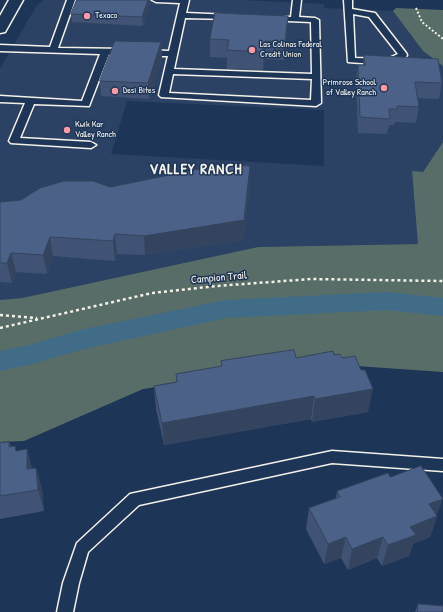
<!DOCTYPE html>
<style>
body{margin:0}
canvas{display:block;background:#1d3557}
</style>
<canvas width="443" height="612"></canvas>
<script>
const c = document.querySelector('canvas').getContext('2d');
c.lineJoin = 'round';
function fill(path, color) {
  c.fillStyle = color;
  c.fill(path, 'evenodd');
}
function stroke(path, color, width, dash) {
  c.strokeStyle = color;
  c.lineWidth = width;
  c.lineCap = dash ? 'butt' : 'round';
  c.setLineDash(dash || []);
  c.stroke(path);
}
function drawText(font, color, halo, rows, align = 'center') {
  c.font = font + ' "Patrick Hand",sans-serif';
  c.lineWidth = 3;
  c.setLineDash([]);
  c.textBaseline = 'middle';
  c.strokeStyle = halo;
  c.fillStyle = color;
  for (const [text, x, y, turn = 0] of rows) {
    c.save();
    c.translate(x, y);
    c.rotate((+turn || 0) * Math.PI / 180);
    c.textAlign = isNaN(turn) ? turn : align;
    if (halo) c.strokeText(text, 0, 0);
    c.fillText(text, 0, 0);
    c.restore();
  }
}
fill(new Path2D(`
 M44 0H243L323 4 325 8 393 11 423 51 443 66V142L423 172H412L419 244 258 247 22 298 0 300V69L37 5ZM127 101 324 110V166L111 154Z`), '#2b4265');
fill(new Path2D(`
 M396 8 443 10V66L423 51 393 11Z
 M443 142V372L313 363 143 389 24 441 0 442V300L22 298 258 247 418 244 412 171 423 172Z`), '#586d68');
fill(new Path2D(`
 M387 292 443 298V316L387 310 226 318 84 349 29 365 0 371V351L29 345 84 329 226 300Z`), '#416c88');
const service = new Path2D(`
 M67 0H75L58 48 127 49 131 52 127 55 109 54 89 106 34 104 20 138 91 142 96 145 91 148 11 143 9 141 25 103 0 102V96L82 101 100 54 0 51V45L50 47Z
 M152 0H189L186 13 230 15 234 17 230 19 185 18 174 69 312 74 311 22 288 21 284 19 285 17H291L293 0H301L299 17 315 18 319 20 321 103 316 106 161 97 159 95 168 56H145L141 53 145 50 169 51 180 3 156 2ZM173 74 312 79 311 100 169 93Z
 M344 0H352V9L375 13 406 53 407 55 406 57 388 65 348 62ZM353 14 369 17 398 54 387 59 355 58Z
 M332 451 443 459V471L332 463 139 505 88 552 79 583 73 612H57L63 583 77 543 130 494Z`);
const secondary = new Path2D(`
 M9 0H23L5 32 0 33V16Z`);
stroke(service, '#f4f1e8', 3);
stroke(secondary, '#f4f1e8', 3);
stroke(new Path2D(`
 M416 8 422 22 443 39`), '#f4f1e8', 2, [2, 2]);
stroke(new Path2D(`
 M0 315 37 318
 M0 328 152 293 217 286 311 279 443 281`), '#f4f1e8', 2.5, [3, 3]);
fill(service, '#1d3557');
fill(secondary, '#1d3557');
fill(new Path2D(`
 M150 4 143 26 72 22 71 14Z
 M287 34 284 60 265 59 263 70 227 69V58L210 57V39Z
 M161 42 162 57 149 99 101 96 100 81Z
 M364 55 442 83 439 99 417 98 419 107 416 123 395 122 394 125H389L387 134 358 133 356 81 358 65H363Z
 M250 185 243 240 145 255 117 254 115 261 53 256 47 274 16 272 12 283 0 282V202L21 200 110 187Z
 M334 355 368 412 312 422 311 419 164 445 156 409 154 386 176 382V374L221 367V361L296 358Z
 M9 442 11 446 17 451 27 449 32 469 36 468 42 490 44 511 0 519V443Z
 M390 477 437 516 430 537 413 544 409 556 382 566 377 558 348 570 341 558 324 564 306 529 309 508 336 498 337 491Z
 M418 604 443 612H415Z`), '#405374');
fill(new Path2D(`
 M148 0H150V4L143 26 142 17Z
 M288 16 287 34 284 60 285 42Z
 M265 41V59L263 70 264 52Z
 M161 42 162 57 149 99 148 83Z
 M250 166V185L243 240 145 255 144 236Z
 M115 234 117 254 115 261 113 241Z
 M50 237 53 256 47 274 43 255Z
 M11 253 16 272 12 283 7 263Z
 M373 389 368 412 312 422 315 399Z
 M314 396 311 419 164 445 162 423Z
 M27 449 33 471 34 491 27 469Z
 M36 468 42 490 44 511 38 490Z
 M443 499 436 517 437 516 430 537 413 544 409 556 382 566 388 545 410 527 429 504Z
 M346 537 341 558 324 564 328 544Z
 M383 537 377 558 348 570 352 549Z`), '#34445e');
const building = new Path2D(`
 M77 0H148L142 17 71 14Z
 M215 13 288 16 285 42 265 41 264 52 227 50 229 40 210 39Z
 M115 41 161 42 148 83 100 81Z
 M364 55 438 59 442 83 415 82 419 107 397 106V109H389L390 119 360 117 358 65H365Z
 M224 164 250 166 244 220 144 236 115 234 113 241 50 237 43 255 11 253 7 263H0V202L21 200 40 188 64 181H93L110 187Z
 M294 350 296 358 333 351 334 355 340 354 342 358 355 356 361 370H365L373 389 315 399 314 396 162 423 154 386 177 382 176 374 222 366 221 361Z
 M9 442V447L15 446 16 451 27 449V469L36 468 38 490 0 496V443Z
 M421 466 443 499 429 504 437 516 410 527 416 535 388 545 383 537 352 549 346 537 328 544 309 508 340 497 337 491 388 473 390 477Z
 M418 604 443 606V612H418Z`);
fill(building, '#4b6187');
stroke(building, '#34445e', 1);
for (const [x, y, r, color] of [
 [87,16,4,"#ff9aa2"],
 [252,50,4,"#ff9aa2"],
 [384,88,4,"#ff9aa2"],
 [115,91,4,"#ff9aa2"],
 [67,130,4,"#ff9aa2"]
]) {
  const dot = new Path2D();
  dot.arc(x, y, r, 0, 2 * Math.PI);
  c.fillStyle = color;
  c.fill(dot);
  stroke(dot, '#1d3557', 1.5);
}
drawText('9px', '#f4f1e8', '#1d3557', [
 ["Texaco",95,16],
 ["Las Colinas Federal",260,45],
 ["Credit Union",260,55],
 ["Primrose School",376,83,"right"],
 ["of Valley Ranch",376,93,"right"],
 ["Desi Bites",123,91],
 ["Kwik Kar",75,125],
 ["Valley Ranch",75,135]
], 'left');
drawText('11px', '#f4f1e8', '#1d3557', [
 ["Campion Trail",219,278,-5]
]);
c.letterSpacing = '1px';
drawText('bold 15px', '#f4f1e8', '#1d3557', [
 ["VALLEY RANCH",196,170]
]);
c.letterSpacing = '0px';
</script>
